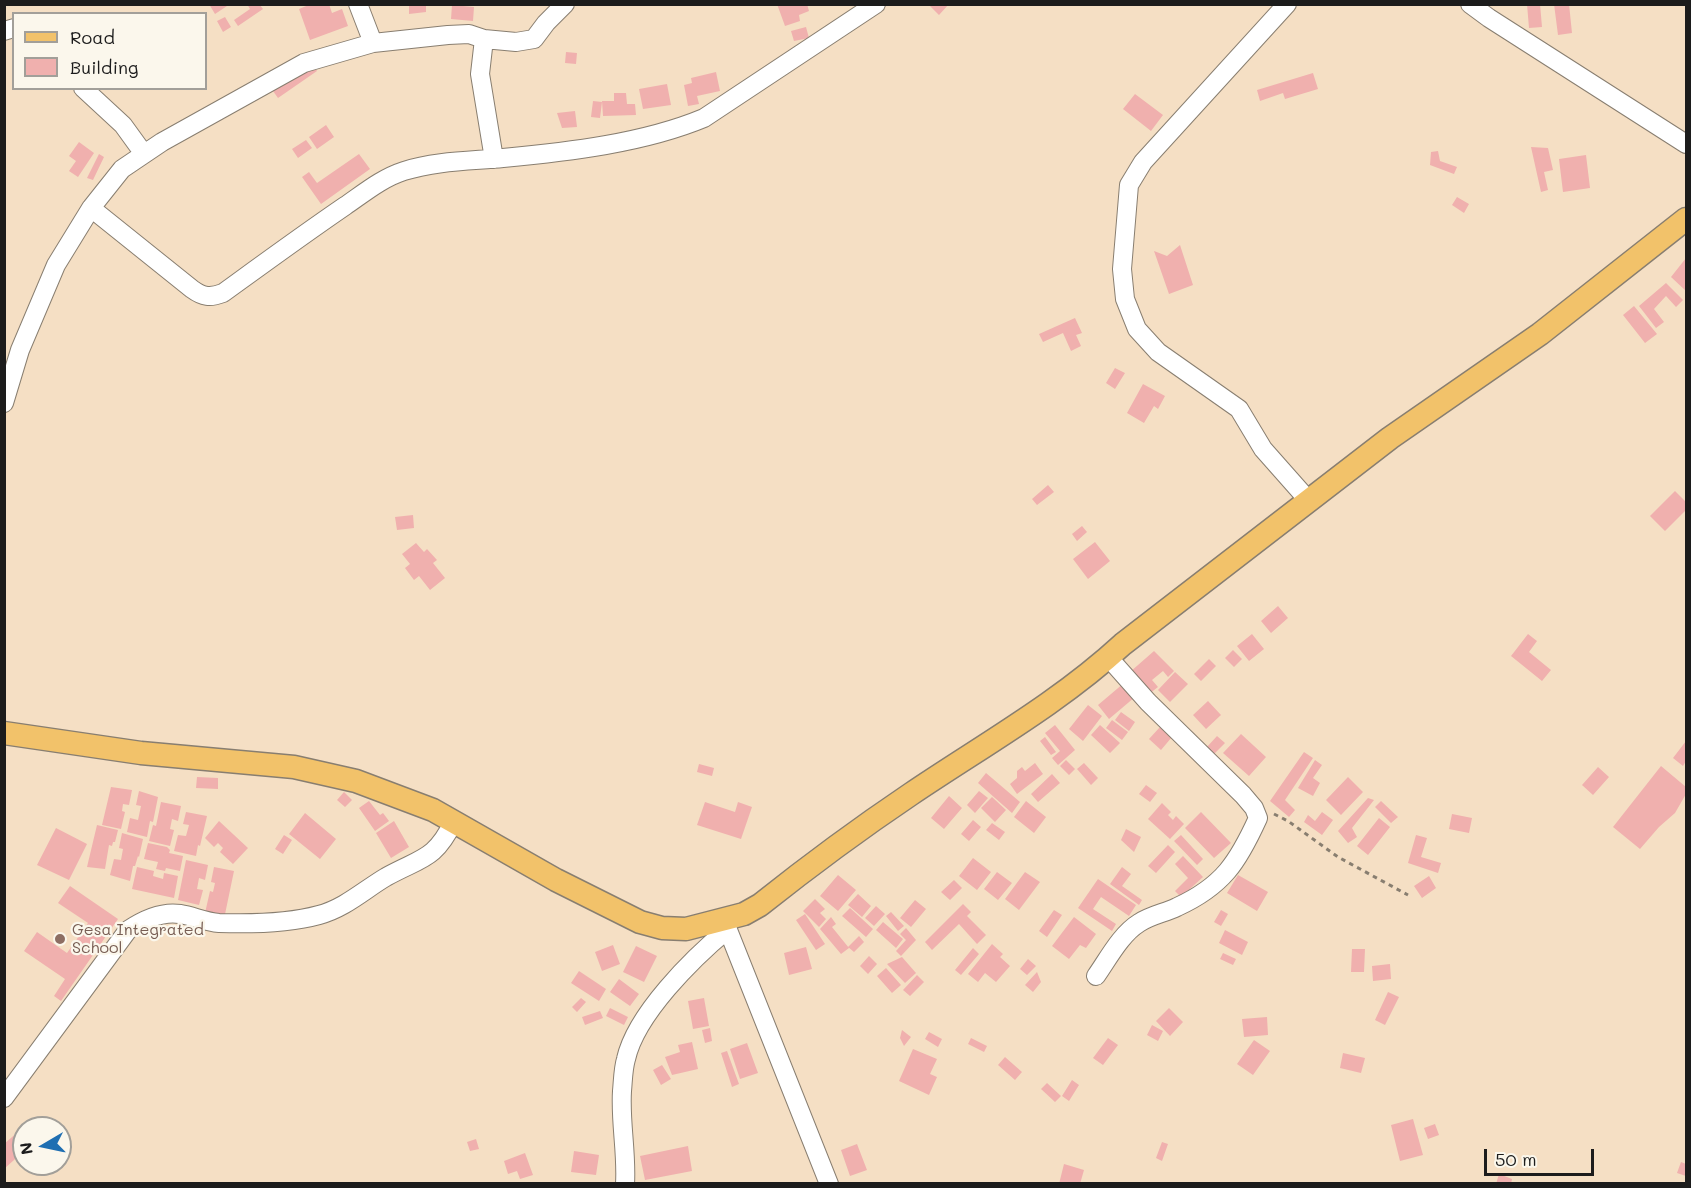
<!DOCTYPE html>
<style>
body{margin:0}
#map{position:relative;width:1691px;height:1188px;overflow:hidden;background:#f5dfc4;font-family:Mali,sans-serif}
canvas{display:block}
.frame{position:absolute;inset:0;border:6px solid #1c1c1c;pointer-events:none}
.legend{position:absolute;left:12px;top:12px;width:195px;height:78px;box-sizing:border-box;background:#fbf7ec;border:2px solid #a29f99;margin:0;padding:8px 10px;list-style:none;font-size:18px;color:#1c1c1c}
.legend li{display:flex;align-items:center;gap:12px;height:30px}
.legend b{width:30px;border:2px solid #a29f99}
.north{position:absolute;left:12px;top:1116px;width:60px;height:60px;box-sizing:border-box;background:#fbf7ec;border:2px solid #a29f99;border-radius:50%;rotate:261deg;font-size:16px;font-weight:700;line-height:24px;text-align:center;color:#1c1c1c}
.north::after{content:'';display:block;margin:auto;width:21px;height:27px;background:#1f6fb2;clip-path:polygon(50% 0,100% 100%,50% 72%,0 100%)}
.scale{position:absolute;left:1484px;top:1149px;width:110px;height:27px;box-sizing:border-box;border:3px solid #1c1c1c;border-top:0;padding-left:8px;font-size:18px;line-height:21px;white-space:nowrap;color:#1c1c1c;-webkit-text-stroke:4px #fbf7ec;paint-order:stroke}
</style>
<div id="map">
<canvas width="1691" height="1188"></canvas>
<div class="frame"></div>
<ul class="legend">
<li><b style="height:8px;background:#f2c26a"></b>Road</li>
<li><b style="height:16px;background:#f0b0ae"></b>Building</li>
</ul>
<div class="north">N</div>
<div class="scale">50 m</div>
</div>
<script>
const c = document.querySelector('canvas').getContext('2d');
c.lineJoin = 'round';
function fill(path, color) {
  c.fillStyle = color;
  c.fill(path, 'evenodd');
}
function stroke(path, color, width, dash) {
  c.strokeStyle = color;
  c.lineWidth = width;
  c.lineCap = dash ? 'butt' : 'round';
  c.setLineDash(dash || []);
  c.stroke(path);
}
function drawText(font, color, halo, rows, align = 'center') {
  c.font = font + ' Mali,sans-serif';
  c.lineWidth = 4.5;
  c.setLineDash([]);
  c.textBaseline = 'middle';
  c.strokeStyle = halo;
  c.fillStyle = color;
  for (const [text, x, y, turn = 0] of rows) {
    c.save();
    c.translate(x, y);
    c.rotate((+turn || 0) * Math.PI / 180);
    c.textAlign = isNaN(turn) ? turn : align;
    if (halo) c.strokeText(text, 0, 0);
    c.fillText(text, 0, 0);
    c.restore();
  }
}
fill(new Path2D(`
 M209 4H230L215 14Z
 M247 4H259L263 9 238 26 234 20 250 9Z
 M311 4H329L332 13 342 9 348 26 310 40 299 9Z
 M409 4H426V12L409 14Z
 M777 4H807L809 11 799 15 800 21 785 26Z
 M928 4H949L939 15Z
 M1527 4H1540L1542 27 1529 28Z
 M1554 4H1569L1572 33 1558 35Z
 M452 5 474 7 473 21 451 19Z
 M225 17 231 27 223 32 217 21Z
 M806 27 809 38 794 41 791 31Z
 M566 52 577 53 576 64 565 63Z
 M312 63 317 71 278 98 273 91Z
 M716 72 720 91 697 96 699 104 688 106 684 85 692 83 691 78Z
 M1313 73 1318 89 1285 99 1283 93 1260 101 1257 90Z
 M667 84 671 105 643 109 639 89Z
 M614 93H626L627 104H635L636 115 603 116 602 101H614Z
 M1135 94 1163 115 1151 131 1123 109Z
 M593 101 602 102 600 118 591 117Z
 M575 111 577 127 562 128 557 113Z
 M326 125 334 137 317 149 309 137Z
 M306 140 312 148 298 158 292 149Z
 M79 142 94 153 78 177 69 171 76 161 69 156Z
 M1531 147 1548 148 1553 170 1544 172 1548 190 1541 192Z
 M1438 151 1440 161 1457 167 1454 174 1430 165 1431 152Z
 M99 154 104 157 93 180 87 178Z
 M359 154 370 169 321 204 302 177 309 172 317 183Z
 M1586 155 1590 188 1563 192 1559 159Z
 M1457 197 1469 204 1464 213 1452 205Z
 M1180 245 1193 285 1169 294 1154 251 1167 256Z
 M1686 258V291L1671 277Z
 M1666 283 1683 300 1676 307 1666 296 1654 309 1664 322 1656 328 1639 306Z
 M1634 306 1657 334 1645 343 1623 315Z
 M1075 318 1082 333 1076 335 1081 346 1071 351 1063 333 1043 342 1039 334Z
 M1115 368 1125 373 1115 389 1106 383Z
 M1143 384 1165 396 1158 409 1154 406 1144 423 1127 413Z
 M1048 485 1054 492 1037 505 1032 499Z
 M1675 491 1686 502V510L1665 531 1650 516Z
 M413 515 414 528 397 530 395 517Z
 M1082 526 1087 532 1077 541 1072 534Z
 M1095 542 1110 561 1088 579 1073 559Z
 M416 543 424 552 427 549 437 560 433 563 445 578 430 590 419 576 414 580 405 568 410 564 402 554Z
 M1278 606 1288 618 1271 633 1261 621Z
 M1252 634 1264 649 1249 661 1237 646Z
 M1528 634 1537 641 1529 652 1551 670 1542 681 1511 656Z
 M1233 650 1242 659 1234 667 1225 658Z
 M1154 651 1174 671 1168 677 1163 671 1152 680 1158 687 1149 694 1130 672Z
 M1209 659 1216 666 1201 681 1194 674Z
 M1175 672 1188 684 1170 702 1158 690Z
 M1124 683 1135 697 1109 719 1098 705Z
 M1208 701 1221 715 1206 729 1193 715Z
 M1088 705 1102 716 1083 741 1069 729Z
 M1121 712 1135 722 1129 731 1115 720Z
 M1112 720 1128 732 1122 740 1106 728Z
 M1055 725 1075 750 1058 765 1052 758 1060 751 1045 733Z
 M1100 725 1120 743 1110 753 1091 735Z
 M1160 727 1172 737 1161 750 1149 739Z
 M1241 734 1266 757 1249 776 1223 753Z
 M1217 736 1225 743 1213 755 1206 748Z
 M1045 737 1056 752 1051 755 1040 741Z
 M1686 741V761L1683 766 1673 758Z
 M1304 752 1313 758 1285 800 1295 810 1289 817 1270 801Z
 M1066 760 1075 769 1069 775 1060 766Z
 M1315 760 1322 765 1313 778 1320 783 1313 796 1298 788Z
 M1035 763 1043 774 1017 794 1010 784 1017 778V771L1022 767 1025 771Z
 M1084 763 1098 778 1091 785 1077 769Z
 M699 764 714 768 712 776 697 772Z
 M1661 766 1686 787V794L1675 813 1659 827 1640 849 1613 827Z
 M1598 767 1609 777 1593 795 1582 785Z
 M986 773 1020 802 1012 813 978 783Z
 M1052 774 1060 783 1038 802 1031 794Z
 M197 777 218 778V789L196 788Z
 M1348 777 1363 792 1341 815 1326 800Z
 M1146 785 1157 793 1150 802 1139 794Z
 M111 787 132 790 129 805 123 804 122 811 125 812 121 829 102 825Z
 M139 791 158 797 153 822 150 821 147 837 127 832 130 818 138 820 141 806 136 805Z
 M979 791 988 798 975 813 967 805Z
 M344 792 352 800 345 807 337 800Z
 M949 796 962 808 944 829 931 818Z
 M992 797 1006 810 995 822 981 808Z
 M1368 798 1374 800 1352 828 1357 837 1348 843 1338 831Z
 M369 801 380 815 383 813 389 821 375 831 359 808Z
 M1026 801 1046 817 1034 833 1014 817Z
 M1381 801 1398 817 1391 823 1375 807Z
 M161 802 181 806 178 821 172 819 170 829 174 830 170 846 149 841 153 825 156 826Z
 M705 802 735 812 738 802 752 807 741 839 697 825Z
 M1162 803 1171 812 1168 815 1173 820 1176 816 1184 824 1170 839 1148 819Z
 M186 812 207 816 200 846 198 845 196 856 174 851 178 835 186 836 189 825 183 824Z
 M1201 812 1231 843 1214 858 1185 828Z
 M1322 812 1333 820 1322 835 1304 822 1308 815 1315 821Z
 M305 813 336 839 320 859 289 834Z
 M1452 814 1472 818 1469 833 1449 829Z
 M1379 818 1390 827 1368 855 1357 846Z
 M973 820 981 827 969 841 961 834Z
 M219 821 248 848 233 864 220 852 223 848 218 843 214 847 205 838Z
 M394 821 409 847 391 858 376 833Z
 M992 823 1005 832 999 840 986 830Z
 M97 825 118 830 115 842H113L112 846 109 845 105 869 87 867Z
 M56 828 87 844 69 880 37 865Z
 M1126 829 1141 837 1134 852 1121 840Z
 M122 833 143 839 139 857 138 856 135 866H133L130 881 110 875 114 859 121 860 123 849 119 848Z
 M284 835 292 840 283 854 275 849Z
 M1181 835 1203 859 1197 865 1174 841Z
 M1416 835 1427 838 1421 857 1441 863 1438 873 1408 863Z
 M148 843 167 847 170 850 169 853 183 856 180 871 166 868 165 871 156 869 158 862 144 859Z
 M1168 845 1175 852 1156 873 1148 866Z
 M1183 856 1203 877 1181 897 1175 891 1188 878 1175 864Z
 M973 858 991 872 977 890 959 876Z
 M186 860 208 865 205 880 199 878 197 889 203 890 199 905 178 900Z
 M137 867 154 871 153 876 163 879 164 873 178 876 174 898 132 889Z
 M214 867 234 871 224 919 205 913 210 891 213 892 215 883 211 882Z
 M1122 867 1131 874 1122 886 1142 900 1139 905 1110 884Z
 M997 872 1012 883 998 900 984 889Z
 M1025 872 1040 882 1019 910 1005 899Z
 M838 875 856 890 838 911 820 896Z
 M1238 875 1268 892 1257 911 1227 893Z
 M1429 876 1436 888 1422 898 1414 886Z
 M1098 879 1136 905 1129 916 1101 897 1093 909 1116 924 1112 931 1078 908Z
 M954 880 962 888 950 900 941 892Z
 M70 886 118 919 61 1001 54 996 65 979 24 951 37 932 67 953 88 923 58 903Z
 M858 894 871 906 862 917 848 905Z
 M815 899 825 909 820 913 826 919 819 927 803 911Z
 M915 900 926 909 911 927 900 918Z
 M963 904 971 912 967 916 986 935 977 944 959 924 932 950 925 942Z
 M876 906 885 914 874 926 865 918Z
 M850 908 873 929 866 937 842 916Z
 M1054 910 1062 915 1047 937 1039 931Z
 M1221 910 1228 914 1221 926 1214 922Z
 M891 912 904 926 898 931 886 916Z
 M805 914 825 944 816 950 796 920Z
 M831 917 836 924 832 927 849 948 841 954 820 929Z
 M1074 917 1096 934 1086 948 1080 945 1069 959 1052 946Z
 M883 922 903 939 896 948 876 930Z
 M906 928 916 940 901 956 896 951 906 940 900 934Z
 M1225 930 1248 942 1242 955 1219 943Z
 M859 936 864 942 854 952 848 947Z
 M992 944 1003 954 1000 957 1010 966 996 982 985 973 978 982 968 974Z
 M613 945 620 964 602 971 595 952Z
 M636 946 657 956 644 982 623 972Z
 M806 947 812 969 789 975 784 953Z
 M973 948 979 954 961 975 955 970Z
 M1352 949H1365L1364 972H1351Z
 M1223 953 1236 959 1233 965 1220 959Z
 M869 956 877 964 868 974 860 966Z
 M902 957 916 973 905 983 887 964Z
 M1028 959 1036 966 1027 975 1020 969Z
 M1390 964 1391 979 1373 981 1372 966Z
 M886 968 901 985 892 993 877 976Z
 M579 971 606 989 599 1001 571 983Z
 M1037 972 1041 982 1033 992 1025 985Z
 M917 975 924 982 910 996 903 990Z
 M619 979 639 994 630 1006 610 992Z
 M1388 992 1399 997 1385 1025 1375 1020Z
 M581 998 586 1002 577 1012 572 1007Z
 M704 998 709 1026 693 1029 688 1001Z
 M610 1008 628 1017 624 1025 606 1016Z
 M1169 1008 1183 1022 1170 1036 1156 1021Z
 M600 1011 603 1018 585 1025 582 1017Z
 M1267 1017 1268 1035 1244 1037 1242 1019Z
 M1152 1025 1163 1031 1158 1041 1147 1035Z
 M710 1028 712 1041 705 1043 702 1030Z
 M902 1030 911 1037 904 1046 900 1038Z
 M929 1032 942 1039 938 1047 925 1039Z
 M971 1038 987 1046 984 1052 968 1044Z
 M1108 1038 1118 1045 1103 1065 1093 1058Z
 M1254 1040 1270 1051 1253 1075 1237 1064Z
 M692 1042 698 1069 672 1075 665 1057 680 1052 678 1045Z
 M747 1043 758 1073 740 1079 730 1049Z
 M913 1049 937 1059 930 1074 937 1077 929 1095 899 1081Z
 M727 1051 739 1084 732 1087 721 1053Z
 M1343 1053 1365 1058 1361 1073 1340 1068Z
 M1005 1057 1022 1072 1015 1080 998 1065Z
 M662 1065 671 1079 661 1085 653 1070Z
 M1072 1080 1079 1085 1069 1101 1062 1096Z
 M1047 1083 1061 1096 1055 1102 1041 1089Z
 M1413 1119 1423 1155 1400 1161 1391 1125Z
 M1435 1124 1439 1135 1428 1139 1424 1128Z
 M19 1131 24 1136V1151L4 1169V1144Z
 M476 1139 479 1149 470 1151 467 1142Z
 M1162 1142 1168 1144 1162 1161 1156 1158Z
 M857 1144 867 1170 850 1176 841 1150Z
 M688 1146 692 1171 645 1180 640 1156Z
 M574 1151 599 1155 596 1175 571 1172Z
 M525 1153 533 1175 520 1179 517 1171 508 1174 504 1161Z
 M1681 1162 1686 1164V1176L1677 1173Z
 M1064 1164 1084 1170 1080 1184H1059Z
 M1499 1174 1512 1179 1511 1184H1496Z`), '#f0b0ae');
const minor = new Path2D(`
 M358 4 373 43
 M1287 4 1143 162 1129 185 1122 269 1125 299 1137 329 1158 352 1239 409 1263 449 1309 501
 M1470 4 1489 18 1686 144
 M4 31 14 28
 M484 39 480 74 494 159
 M83 88 123 125 144 154
 M91 208 192 289C203 297 210 298 223 293 263 264 304 234 345 206 364 193 382 178 404 171 435 161 471 161 503 158 568 152 644 143 704 118L876 4
 M4 403 20 350 56 265 91 208 122 169 162 142 304 63 373 43 448 35 469 34 484 39 516 42 534 39 546 23 565 4
 M724 920 829 1184
 M1096 976C1108 959 1121 934 1139 923 1151 915 1165 913 1177 907 1223 886 1238 862 1258 818L1254 808 1243 795 1148 702 1108 657
 M4 1098 128 930C143 920 161 911 180 914 193 916 205 922 219 923 250 924 290 923 319 915 345 908 364 890 386 877 422 857 434 861 454 821
 M625 1184C627 1153 620 1122 622 1091 623 1081 623 1069 626 1059 636 1014 693 958 728 929`);
const major = new Path2D(`
 M4 733 141 753 294 767 356 781 433 810 556 880 640 922 662 928 686 929 744 914 760 905C809 866 859 829 911 794 982 746 1059 703 1123 644L1390 438 1540 334 1686 219`);
stroke(minor, '#887e70', 20);
stroke(major, '#887e70', 25);
stroke(new Path2D(`
 M1274 814 1288 821 1338 857 1408 895`), '#887e70', 3, [4.5, 4.5]);
stroke(minor, '#fff', 18);
stroke(major, '#f2c26a', 22);
for (const [x, y, r, color] of [
 [60,939,6,"#8d6e63"]
]) {
  const dot = new Path2D();
  dot.arc(x, y, r, 0, 2 * Math.PI);
  c.fillStyle = color;
  c.fill(dot);
  stroke(dot, '#fbf7ec', 2);
}
drawText('16px', '#785e54', '#fbf7ec', [
 ["Gesa Integrated",72,930],
 ["School",72,948]
], 'left');
</script>
